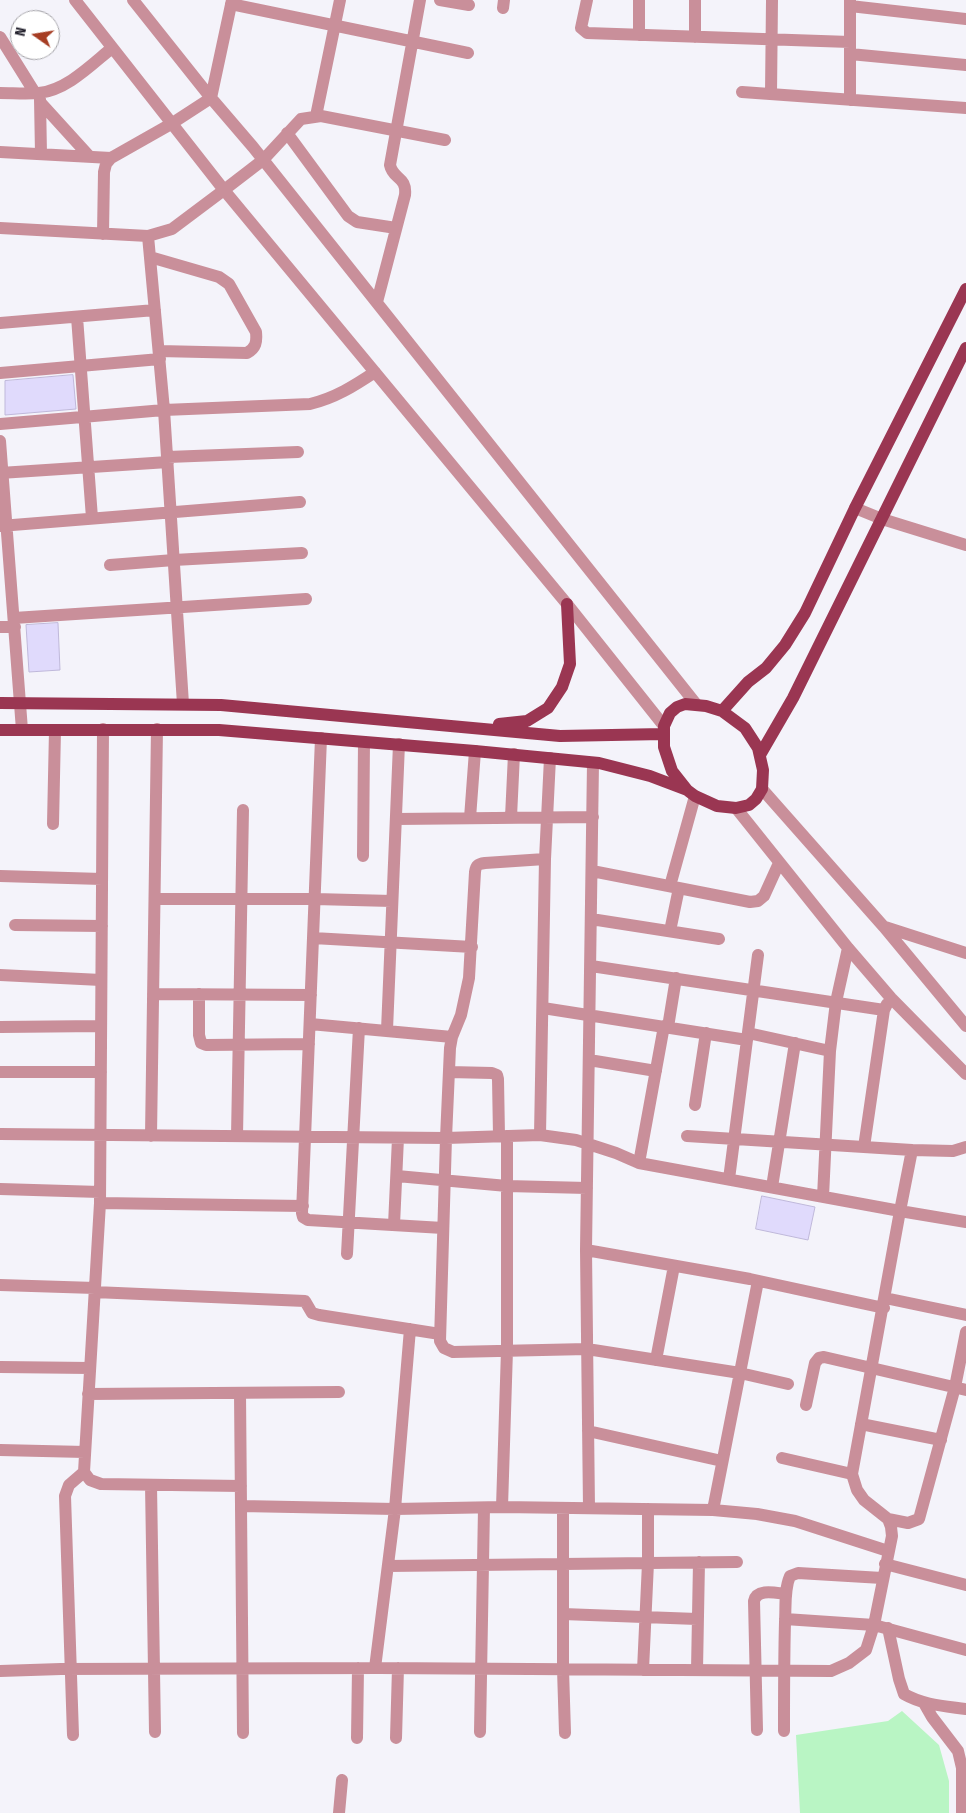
<!DOCTYPE html>
<style>
body{margin:0}
#map{position:relative;width:966px;height:1813px;overflow:hidden;background:#f4f3fa;font-family:"Fira Sans Condensed",sans-serif}
canvas{display:block}
.north{position:absolute;left:10px;top:10px;width:50px;height:50px;box-sizing:border-box;background:#fff;border:1px solid #a5a4a9;border-radius:50%;rotate:283deg;font-size:14px;font-weight:700;line-height:20px;text-align:center;color:#1e1c28}
.north::after{content:'';display:block;margin:auto;width:18px;height:22px;background:#a63d23;clip-path:polygon(50% 0,100% 100%,50% 72%,0 100%)}
</style>
<div id="map">
<canvas width="966" height="1813"></canvas>
<div class="north">N</div>
</div>
<script>
const c = document.querySelector('canvas').getContext('2d');
c.lineJoin = 'round';
function fill(path, color) {
  c.fillStyle = color;
  c.fill(path, 'evenodd');
}
function stroke(path, color, width, dash) {
  c.strokeStyle = color;
  c.lineWidth = width;
  c.lineCap = dash ? 'butt' : 'round';
  c.setLineDash(dash || []);
  c.stroke(path);
}
fill(new Path2D(`
 M902 1711 939 1745 949 1781V1813H800L796 1735 888 1721Z`), '#b9f5c4');
const building = new Path2D(`
 M73 375 76 409 5 415V381Z
 M58 623 60 670 29 672 26 625Z
 M762 1196 815 1207 808 1240 756 1229Z`);
fill(building, '#e0dafc');
stroke(building, '#bfb8da', 1);
stroke(new Path2D(`
 M75 0 224 190 567 604 664 726
 M133 0 211 98 253 147 696 704
 M440 0 469 5
 M587 0 581 28 587 33 850 42
 M695 0V37
 M850 0V100
 M231 4 468 53
 M850 6 966 19
 M503 8 504 0
 M639 35V0
 M0 37 35 93
 M850 54 966 65
 M742 92 966 108
 M0 93C13 93 26 94 39 93 67 90 91 65 112 48
 M771 94 772 0
 M40 99 41 154
 M40 102 90 157
 M316 116 340 0
 M287 133 348 216 357 222 396 228
 M0 152 111 158
 M0 228 148 236 172 229 224 190 263 160 301 119 321 116 445 140
 M103 234 104 172 106 164 111 158 171 124 211 98 232 0
 M148 236 164 410 183 704
 M150 257 219 277 229 284 256 332C257 342 256 348 247 353L159 351
 M377 302 405 195C407 176 393 180 390 165L420 0
 M77 317 92 518
 M0 323 155 310
 M0 373 160 359
 M0 424 164 410 310 404C335 398 354 386 375 372
 M0 441 22 730
 M168 457 298 452
 M0 473 168 462
 M855 508 882 519 966 545
 M0 526 300 502
 M110 565 174 560 302 553
 M14 618 306 599
 M0 627H15
 M103 729 100 1203 84 1472 90 1480 101 1484 241 1486
 M321 738 302 1213 303 1217 308 1220 443 1228
 M762 789 884 927 966 1026
 M736 808 848 948 891 998 966 1074
 M511 817 514 754
 M470 818 475 751
 M396 819 593 817
 M53 824 55 730
 M363 856 364 742
 M545 859 485 863C478 864 476 865 475 872L469 978 461 1015 452 1037 450 1048 446 1138 440 1341 444 1348 453 1352 587 1349 740 1373 788 1384
 M592 871 750 902 758 901 764 896 779 863
 M0 876 102 879
 M670 886 695 796
 M155 899H315L392 901
 M591 919 719 939
 M15 925 102 926
 M885 927 966 953
 M670 931 679 888
 M313 938 472 947
 M591 966 884 1010
 M0 975 101 980
 M153 994 311 995
 M199 994V1035L201 1043 206 1045 309 1044
 M543 1008 747 1040
 M310 1024 452 1037
 M0 1027 101 1026
 M668 1027 676 978
 M387 1030 399 744
 M748 1033 830 1051
 M589 1060 656 1071
 M0 1072H101
 M449 1072 492 1073 497 1075 498 1079 499 1136
 M695 1105 706 1033
 M0 1134 446 1138 540 1135 576 1140 616 1153 639 1163 900 1211 912 1150 953 1151 966 1147
 M540 1135 545 859 550 758
 M151 1136 157 729
 M237 1136 243 810
 M687 1136 912 1150
 M864 1147 884 1010 887 1004
 M639 1163 664 1026
 M397 1176 507 1186 587 1188
 M729 1179 758 955
 M772 1187 795 1043
 M0 1189 100 1192
 M823 1197 830 1051 836 1002 848 948
 M100 1203 303 1206
 M394 1225 398 1138
 M586 1250 750 1279 884 1308
 M347 1254 359 1028
 M0 1285 95 1288
 M94 1292 305 1301 312 1313 319 1315 440 1334
 M885 1298 966 1315
 M656 1360 674 1266
 M0 1367 90 1368
 M240 1393 243 1733
 M88 1394 339 1392
 M806 1405 815 1363 819 1358 824 1357 966 1390
 M861 1424 941 1440
 M588 1431 722 1461
 M0 1450 85 1452
 M782 1458 852 1474
 M151 1485 155 1732
 M241 1506 395 1509 502 1507 713 1510 757 1514 795 1521 888 1551
 M502 1507 507 1350V1136
 M563 1508V1669L565 1733
 M589 1508 586 1250 593 763
 M713 1510 758 1281
 M888 1519 908 1523 919 1519 955 1387 966 1332
 M885 1564 966 1585
 M388 1566 737 1562
 M563 1614 697 1619
 M785 1619 874 1625 966 1650
 M888 1628 899 1679 904 1694C923 1705 944 1706 966 1709
 M375 1668 395 1509 410 1329
 M643 1670 648 1563V1509
 M697 1670 699 1562
 M0 1671 61 1669 379 1668 831 1671 849 1663 866 1650 874 1625 892 1536 891 1527 888 1519 864 1500 857 1490 852 1474 900 1211 966 1222
 M924 1703 932 1717 958 1751 962 1768V1813
 M757 1730 754 1601C757 1588 776 1593 786 1594
 M784 1731C784 1694 784 1658 785 1622 786 1607 784 1590 790 1576L798 1573 882 1578
 M480 1732 484 1508
 M73 1735 65 1496 69 1485 84 1472
 M357 1738 358 1668
 M396 1738 398 1668
 M339 1813 342 1780`), '#c98f9a', 12);
stroke(new Path2D(`
 M0 703 221 705 560 736 663 734
 M722 711 748 682 766 668 785 645 805 613 855 508 966 289
 M499 724 527 721 548 708 562 687 570 664 567 604
 M0 730H219L475 751 599 763 650 776 687 790 695 796 717 806 736 808 749 805 756 799 762 789 763 770 758 748 745 728 722 711 706 706 685 704 677 707 670 713 664 726V747L672 771 687 790
 M760 755 793 698 966 348`), '#9a3652', 12);
</script>
